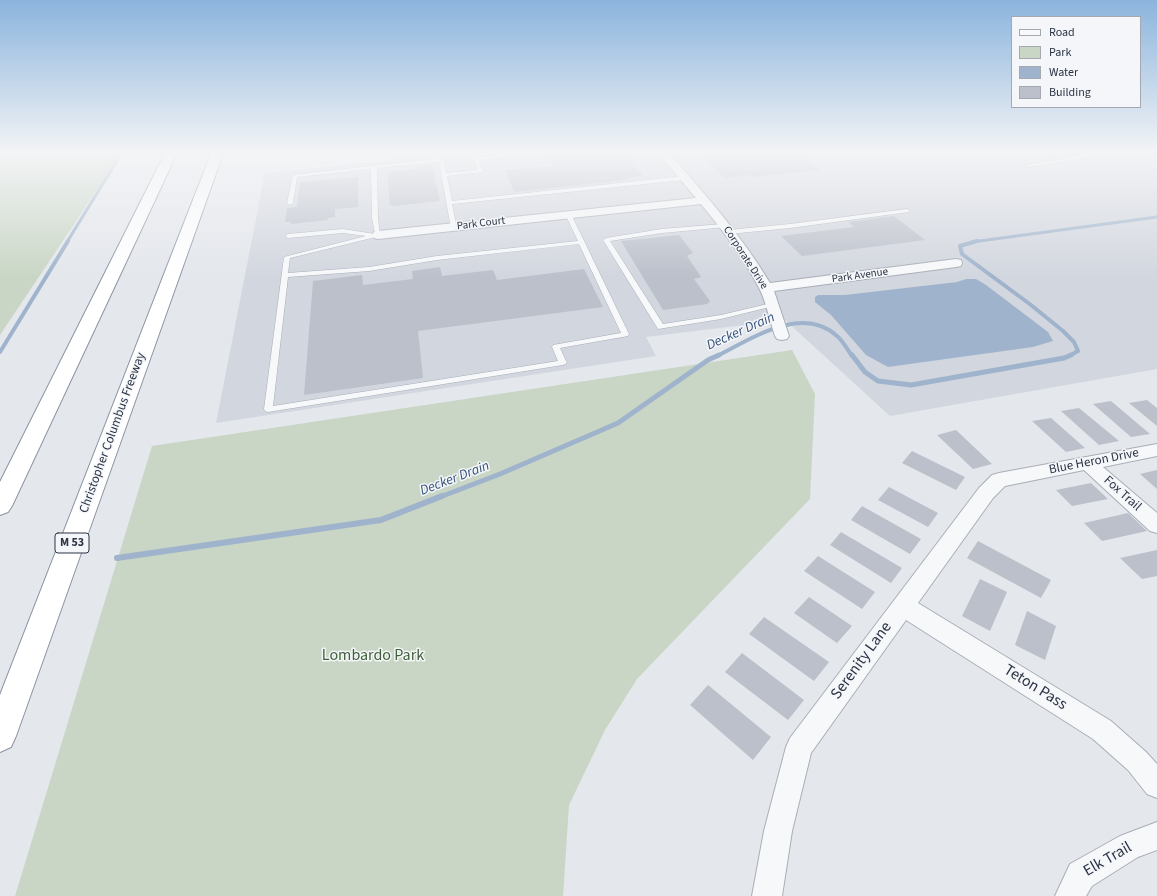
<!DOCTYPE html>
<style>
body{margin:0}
#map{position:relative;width:1157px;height:896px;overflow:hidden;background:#e4e7ec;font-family:"Source Sans 3",sans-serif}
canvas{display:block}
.legend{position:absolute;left:1011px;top:16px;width:130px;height:92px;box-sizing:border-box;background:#f4f6f9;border:1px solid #a4a8b1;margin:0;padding:5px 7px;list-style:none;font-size:12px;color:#2b3445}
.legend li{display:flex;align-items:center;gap:8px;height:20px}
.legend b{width:20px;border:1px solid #a4a8b1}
</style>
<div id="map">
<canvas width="1157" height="896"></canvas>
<ul class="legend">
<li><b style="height:5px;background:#f7f8fa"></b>Road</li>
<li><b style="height:11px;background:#c9d6c5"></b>Park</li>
<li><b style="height:11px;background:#9fb4cc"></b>Water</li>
<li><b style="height:11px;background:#bbc0ca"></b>Building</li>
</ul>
</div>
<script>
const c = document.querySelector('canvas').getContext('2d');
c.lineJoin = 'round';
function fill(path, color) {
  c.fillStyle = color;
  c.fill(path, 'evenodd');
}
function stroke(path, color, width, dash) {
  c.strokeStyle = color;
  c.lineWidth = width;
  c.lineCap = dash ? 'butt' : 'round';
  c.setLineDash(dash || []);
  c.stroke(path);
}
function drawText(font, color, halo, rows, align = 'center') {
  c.font = font + ' "Source Sans 3",sans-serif';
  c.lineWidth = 3;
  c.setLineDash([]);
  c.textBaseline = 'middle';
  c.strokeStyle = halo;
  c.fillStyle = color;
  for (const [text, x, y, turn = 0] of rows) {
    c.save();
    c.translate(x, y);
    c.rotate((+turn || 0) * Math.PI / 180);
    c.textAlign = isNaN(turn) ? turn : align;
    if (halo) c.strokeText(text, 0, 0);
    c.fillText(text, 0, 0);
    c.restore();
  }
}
fill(new Path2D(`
 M392 151H1157V369L890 416 785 320 646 337 656 356 216 423 265 173 394 160Z`), '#d2d6de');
fill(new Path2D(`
 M0 151H123L0 335Z
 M792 350 815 394 810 499 637 679 605 730 569 805 563 896H15L152 446Z`), '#c9d6c5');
fill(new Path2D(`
 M966 279H976L986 285 1048 332 1053 341 1033 347 888 367 866 355 831 315 815 302V297L818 295H845L957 282Z`), '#9fb4cc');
stroke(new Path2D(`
 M67 242 123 151
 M972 242 1157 217`), '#9fb4cc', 3);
stroke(new Path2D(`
 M977 241 960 246 962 254 1031 305 1063 331 1074 342 1078 351 1069 356
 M0 352 68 241
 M717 356C751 339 802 304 837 336 843 341 847 349 852 356`), '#9fb4cc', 4);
stroke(new Path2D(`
 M852 355 865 372 878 381 911 385 1064 358 1071 355
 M440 497 500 474 618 423 708 360 719 355`), '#9fb4cc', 5);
stroke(new Path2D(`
 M117 558 381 520 442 496`), '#9fb4cc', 6);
fill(new Path2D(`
 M570 151H625L643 176 628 178 627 180 514 192 505 170 554 166 547 154Z
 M726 151H796L820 170 753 177 751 175 724 178 703 156 728 153Z
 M432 165 440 201 394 206 390 205 387 172 417 169 416 167Z
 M358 177V207L335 209V217L328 218V220L291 224V222H285L287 208 297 207 300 182Z
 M894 216 925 240 802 256 781 236 854 227 849 222Z
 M679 235 693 253 687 256 701 277 694 279 710 301 707 304 663 310 621 241Z
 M440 267 442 276 493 270 497 280 584 269 603 307 418 331 423 378 304 395 313 281 362 275 363 285 413 279 412 271Z
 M1147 400 1157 408V426L1129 403Z
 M1111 401 1150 434 1131 437 1093 404Z
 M1079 408 1119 441 1099 445 1061 411Z
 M1051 418 1085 448 1066 452 1032 421Z
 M956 430 992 464 973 469 937 435Z
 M912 451 965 477 956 490 902 463Z
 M1157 470V489L1140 474Z
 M1091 483 1108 499 1072 506 1056 490Z
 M889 487 938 513 928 527 878 500Z
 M862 506 921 539 910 554 851 520Z
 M1128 513 1147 531 1102 541 1084 523Z
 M841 532 902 568 891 583 830 545Z
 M978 541 1051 580 1041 598 967 558Z
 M1157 550V576L1142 579 1120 558Z
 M818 556 875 592 862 609 804 571Z
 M980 579 1007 592 990 631 962 616Z
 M809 597 852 626 837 643 794 613Z
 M1027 611 1056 626 1045 660 1015 645Z
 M764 617 829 662 814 681 749 634Z
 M742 653 804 700 788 720 725 672Z
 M708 685 771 737 753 760 690 705Z`), '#bbc0ca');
const lane = new Path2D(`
 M533 151H553L479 160 483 172 447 176 452 201 684 176 687 178 684 180 452 204 457 228 454 230 451 228 439 162 377 168 378 218 380 236 290 258 288 273 369 267 437 256 578 241 565 214 568 212 571 214 629 334 628 336 560 348 567 363 563 365 268 412 265 411 264 409 284 257 366 236 343 233 288 238 285 236 288 234 343 229 375 234 372 218 371 169 297 177 293 203 290 205 287 203 293 175 441 158 444 160 446 173 478 170 474 158ZM579 244 621 333 553 345 552 347 558 361 273 406 288 277 369 271 437 260Z
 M817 151H823L832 158 827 159Z
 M1110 151H1125L1029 167 1026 165Z
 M907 209 910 211 909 212 790 228 729 234 726 232 729 230 790 224Z
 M724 224 727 226 726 227 662 233 610 241 663 324 721 315 772 303 776 305 774 306 721 319 658 329 603 240 606 238 662 229Z`);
const street = new Path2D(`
 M656 151H667C704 193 741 235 770 283L956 259 961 260 962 263 961 266 956 267 774 291 789 336 787 339 782 340 777 339 775 336C770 321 767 306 761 292 746 260 723 231 701 204L378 239 374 238 372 235 374 232 378 231 696 198Z
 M1157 444V456L1103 467 1157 513V533L1150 531 1084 470 1005 486 993 498 918 603 1111 721 1146 752 1157 764V798L1147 794 1128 770 1093 739 906 620 811 753 792 831 782 896H752L764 831 786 747 790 738 979 488 992 475 999 473Z
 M1157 822V850L1138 857 1092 886 1086 896H1055L1070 864 1120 836Z`);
const highway = new Path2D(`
 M166 151H178L12 506 8 512 0 515V482Z
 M212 151H224L16 736 11 747 0 752V695Z`);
stroke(lane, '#a9aeb7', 1);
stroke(street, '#a9aeb7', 2);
stroke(highway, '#8b94a3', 2);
fill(lane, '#f7f8fa');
fill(street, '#f7f8fa');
fill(highway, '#fff');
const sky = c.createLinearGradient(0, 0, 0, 277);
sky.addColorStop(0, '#8bb4dd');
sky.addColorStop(0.55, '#f3f4f6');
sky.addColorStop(1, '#f3f4f600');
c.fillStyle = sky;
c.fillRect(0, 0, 1157, 277);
drawText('11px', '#2b3445', '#f4f6f9', [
 ["Park Court",481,224,-7],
 ["Corporate Drive",745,258,57],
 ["Park Avenue",860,276,-8]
]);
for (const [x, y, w] of [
 [72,543,34]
]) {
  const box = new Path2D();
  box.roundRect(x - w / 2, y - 10, w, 20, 3);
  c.fillStyle = '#f4f6f9';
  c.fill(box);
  stroke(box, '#2b3445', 1);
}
drawText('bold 12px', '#2b3445', null, [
 ["M 53",72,543]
]);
drawText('13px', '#2b3445', '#f4f6f9', [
 ["Christopher Columbus Freeway",113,433,-70],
 ["Blue Heron Drive",1094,462,-11],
 ["Fox Trail",1122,494,42]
]);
drawText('italic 14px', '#34527a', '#f4f6f9', [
 ["Decker Drain",741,332,-24],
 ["Decker Drain",455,479,-21]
]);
drawText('16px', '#3f6138', '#f4f6f9', [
 ["Lombardo Park",373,656]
]);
drawText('16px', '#2b3445', '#f4f6f9', [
 ["Serenity Lane",862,661,-54],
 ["Teton Pass",1035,688,32],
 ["Elk Trail",1108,860,-30]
]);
</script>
